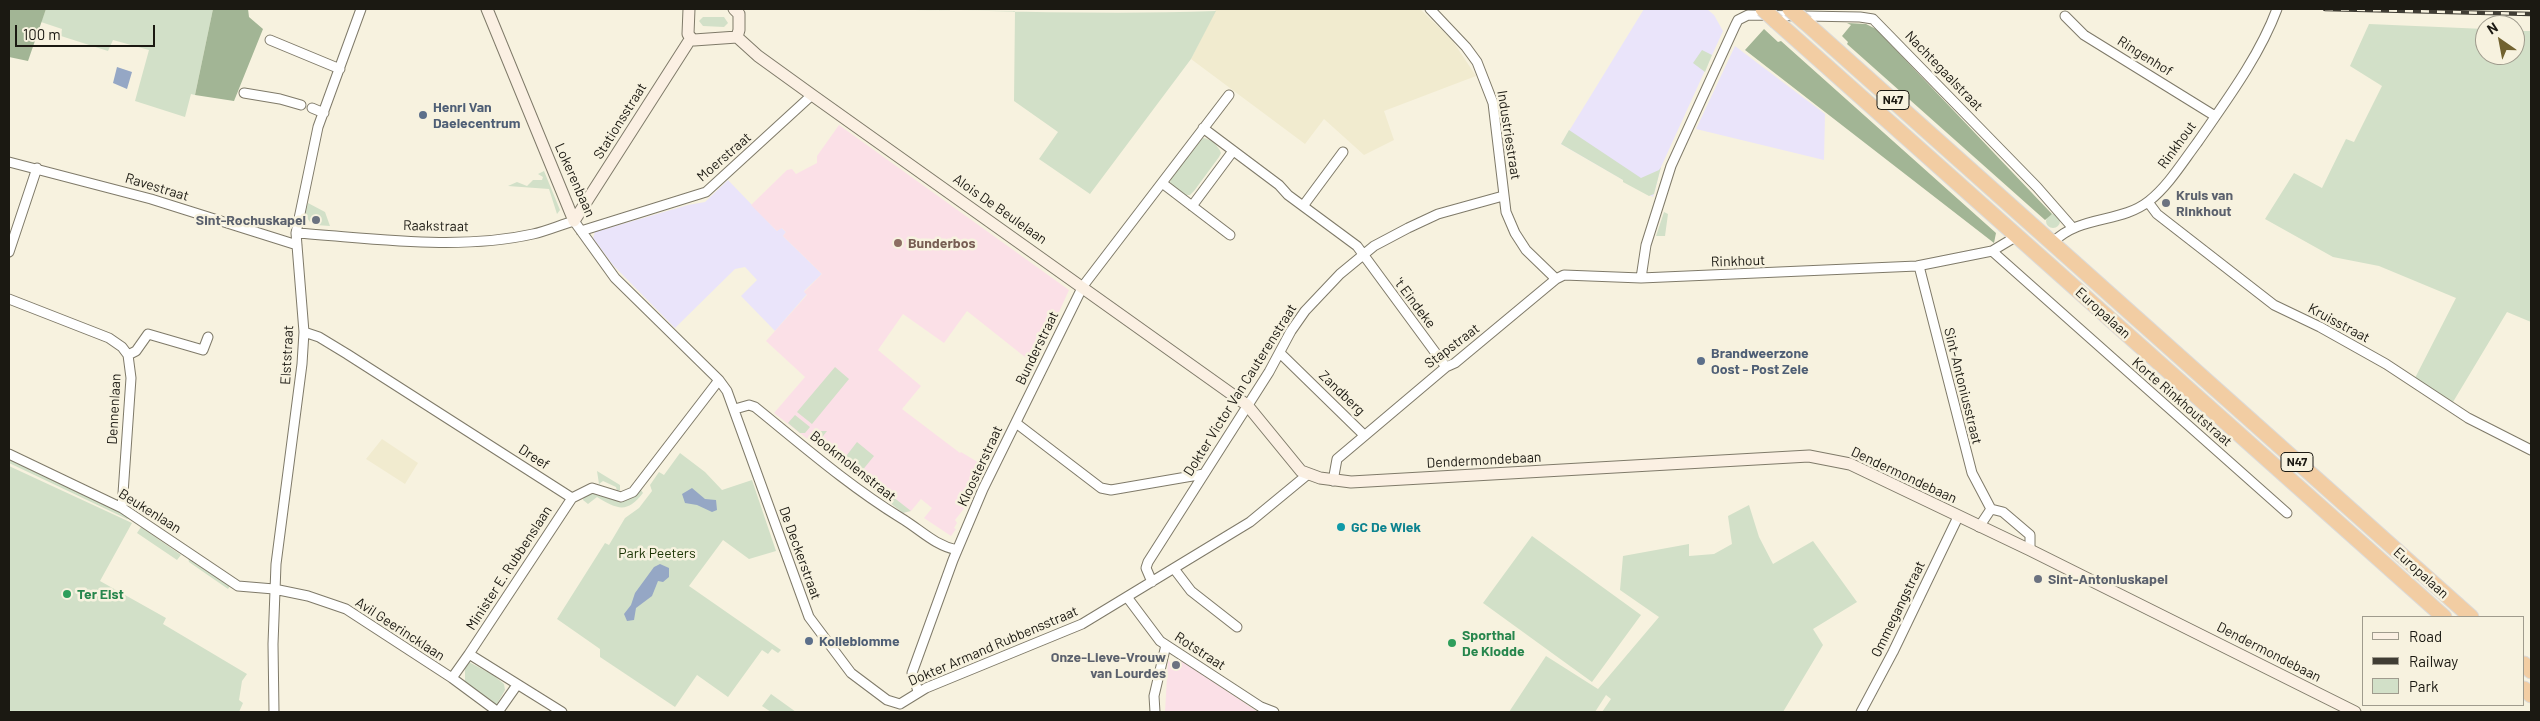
<!DOCTYPE html>
<style>
body{margin:0}
#map{position:relative;width:2540px;height:721px;overflow:hidden;background:#f7f2df;font-family:Barlow,sans-serif}
canvas{display:block}
.frame{position:absolute;inset:0;border:10px solid #1b1912;pointer-events:none}
.legend{position:absolute;left:2362px;top:616px;width:162px;height:90px;box-sizing:border-box;background:#f7f2df;border:1px solid #9f9b8d;margin:0;padding:6px 9px;list-style:none;font-size:15px;color:#1b1912}
.legend li{display:flex;align-items:center;gap:10px;height:25px}
.legend b{width:25px;border:1px solid #9f9b8d}
.north{position:absolute;left:2475px;top:15px;width:50px;height:50px;box-sizing:border-box;background:#f7f2df;border:1px solid #9f9b8d;border-radius:50%;rotate:327deg;font-size:14px;font-weight:700;line-height:20px;text-align:center;color:#1b1912}
.north::after{content:'';display:block;margin:auto;width:18px;height:22px;background:#71622f;clip-path:polygon(50% 0,100% 100%,50% 72%,0 100%)}
.scale{position:absolute;left:15px;top:25px;width:140px;height:22px;box-sizing:border-box;border:2px solid #1b1912;border-top:0;padding-left:6px;font-size:15px;line-height:18px;white-space:nowrap;color:#1b1912;-webkit-text-stroke:4px #f7f2df;paint-order:stroke}
</style>
<div id="map">
<canvas width="2540" height="721"></canvas>
<div class="frame"></div>
<ul class="legend">
<li><b style="height:6px;background:#fbf0e3"></b>Road</li>
<li><b style="height:6px;background:#403d34"></b>Railway</li>
<li><b style="height:14px;background:#d2e0c8"></b>Park</li>
</ul>
<div class="north">N</div>
<div class="scale">100 m</div>
</div>
<script>
const c = document.querySelector('canvas').getContext('2d');
c.lineJoin = 'round';
function fill(path, color) {
  c.fillStyle = color;
  c.fill(path, 'evenodd');
}
function stroke(path, color, width, dash) {
  c.strokeStyle = color;
  c.lineWidth = width;
  c.lineCap = dash ? 'butt' : 'round';
  c.setLineDash(dash || []);
  c.stroke(path);
}
function drawText(font, color, halo, rows, align = 'center') {
  c.font = font + ' Barlow,sans-serif';
  c.lineWidth = 5;
  c.setLineDash([]);
  c.textBaseline = 'middle';
  c.strokeStyle = halo;
  c.fillStyle = color;
  for (const [text, x, y, turn = 0] of rows) {
    c.save();
    c.translate(x, y);
    c.rotate((+turn || 0) * Math.PI / 180);
    c.textAlign = isNaN(turn) ? turn : align;
    if (halo) c.strokeText(text, 0, 0);
    c.fillText(text, 0, 0);
    c.restore();
  }
}
fill(new Path2D(`
 M1644 9H1707L1714 15 1723 31 1661 167 1653 197 1561 144Z
 M1735 46 1825 114 1824 160 1696 129Z
 M728 180 777 231 781 227 786 232 783 236 822 274 804 291 807 294 775 331 741 296 757 280 745 267 735 269 675 328 613 265 593 238 595 232 688 205 705 202Z`), '#eae4fa');
fill(new Path2D(`
 M1216 9H1420L1452 40 1476 76 1384 111 1394 140 1364 155 1324 119 1305 144 1191 59Z
 M382 439 418 463 405 484 366 459Z`), '#f1ebcf');
fill(new Path2D(`
 M839 125 1069 290 1035 365 967 311 944 343 903 314 878 350 921 386 902 409 960 453 961 452 986 467 971 494 974 496 955 520 957 523 954 528 956 529 951 536 924 518 932 508 921 499 911 511 903 513 774 413 805 377 766 341 807 295 804 292 822 274 783 236 786 232 782 228 777 231 751 205 787 170 792 169 796 174 817 163V156Z
 M1168 660 1173 667 1182 661 1258 712H1165Z`), '#fbe0e7');
fill(new Path2D(`
 M46 9H213L195 95 191 94 185 117 135 101 149 50 113 40 108 51 61 36 62 29 41 22Z
 M812 9C947 8 1081 16 1216 11L1191 59 1090 194 1039 159 1058 132 1014 101 1015 11Z
 M703 17H724L728 23 724 27 703 26 699 21Z
 M2369 24 2485 29V55H2515V31H2531V322L2507 312 2453 402 2415 378 2456 298 2379 266 2333 257 2265 219 2294 173 2322 188 2346 139 2354 142 2382 86 2350 66Z
 M1702 50 1712 55 1705 72 1693 63Z
 M1569 130 1641 178 1659 170 1661 167 1654 194 1649 196 1623 182V180L1561 144Z
 M1203 138C1211 139 1218 145 1221 153L1219 157 1194 191 1190 195C1181 196 1174 189 1170 182L1172 177Z
 M544 171 560 210 557 214 549 189 508 186 517 182 527 186 533 180H542L543 177 538 174Z
 M308 203 325 212 330 226 316 225 319 219 316 217 310 222 305 215Z
 M1664 212 1668 214 1665 236H1656Z
 M2046 221a7 7 0 1 1 14 0a7 7 0 1 1-14 0Z
 M835 367 849 379 812 424 797 412Z
 M795 415 810 427 805 433H800L788 423Z
 M817 431H827L816 445 812 439Z
 M857 442 874 456 861 472 859 470 854 475 840 464Z
 M680 453 705 472 722 490 752 480 776 551 749 559 723 540 689 586 781 650 778 653 772 649 768 654 762 650 728 697 697 675 675 707 600 657V649L557 619 605 543 609 545 625 518 639 508 652 491 650 485 659 472 664 475Z
 M9 458 123 512 130 518 127 519 9 463Z
 M9 466 132 523 100 581 166 618 163 624 247 674 242 681 239 700 243 703 239 712H9Z
 M597 471 620 485V490L617 491 616 487 603 481 599 484Z
 M874 482 911 511 903 513 872 489Z
 M641 490 643 493C627 514 617 509 597 497L588 504 583 500 584 496 593 493C616 495 618 510 641 490Z
 M1749 505 1759 537 1773 564 1813 541 1857 602 1813 629 1823 645 1783 712H1602L1611 699 1606 695 1595 712H1509L1546 656 1598 689 1659 617 1620 590 1623 556 1689 544V556L1714 554 1732 544 1728 516Z
 M141 527 181 555 177 560 137 533Z
 M1532 536 1641 615 1592 682 1483 603Z
 M188 557 230 586 228 589 189 562Z
 M469 662 493 675 504 684 505 690 497 704H495L465 682V668Z
 M771 694 796 712H771L762 706Z`), '#d2e0c8');
fill(new Path2D(`
 M9 9H46L28 61 9 57Z
 M213 9H248L249 17 263 29 234 101 195 95Z
 M1847 23 1866 24 1876 29 2052 214 2045 220 1847 44 1848 42 1842 36 1851 25Z
 M1764 29 1778 42 1781 41 1996 233 1994 243 1745 50Z`), '#a2b595');
fill(new Path2D(`
 M117 67 132 72 127 89 113 83Z
 M692 488 705 499 716 500 717 510 712 512 697 505 685 503 682 494Z
 M660 564 669 568V577L663 582 658 581 652 596 636 608 634 620 627 621 624 614 631 605 635 593 654 567Z`), '#95a7c5');
const street = new Path2D(`
 M1430 9 1466 47 1477 62 1493 103 1506 212 1515 233 1526 250 1556 279
 M2065 16 2084 35 2215 116
 M270 40 340 69
 M244 93 280 99 301 105
 M312 108 324 113
 M1203 128 1279 185 1288 195 1357 246 1446 367
 M9 162 151 199 297 245
 M1162 183 1230 235
 M2148 202 2157 214 2274 305 2320 327 2386 364 2468 418 2531 450
 M1192 206 1233 151
 M1303 206 1343 152
 M581 231 706 192 812 95
 M296 233C373 238 457 251 533 234 547 231 560 225 574 221L615 278 719 380 727 391 809 617 851 673 887 700 900 704
 M2052 243C2081 214 2120 224 2149 201 2168 186 2182 163 2197 143 2226 101 2259 57 2277 9
 M1992 251 2287 513
 M9 252 37 168
 M1919 266 1972 473 1991 509 1979 527
 M1641 278 1646 245 1671 166 1735 26 1738 20 1748 15 1860 17 1873 19 2037 187 2072 227
 M9 299 109 338 122 347 128 355 131 378 122 508
 M304 332 319 337 347 354 572 498
 M1280 353 1364 435
 M128 355 136 351 148 334 203 350 208 337
 M735 409 749 405 755 407C802 445 849 486 901 518 921 530 934 545 957 550
 M1016 423 1101 488 1111 490 1204 474
 M9 454 122 508 238 586 274 589 308 596 346 609 452 678 498 712 517 685
 M1333 481 1337 459 1446 367 1455 363 1556 279 1564 275 1641 278 1917 266 1992 251 2017 236
 M1991 509 2003 512 2030 535V550
 M1175 570 1191 591 1237 627
 M1152 582 1146 568 1148 562 1269 372 1291 331 1305 311 1340 274 1374 246 1408 228 1438 214 1503 196
 M1127 597 1160 641 1261 707 1274 712
 M469 654 572 498 592 488 621 497 633 492 719 380
 M452 678 469 654 562 712
 M918 691 912 673 953 560 983 489 1083 286 1229 95
 M900 704 926 688 1082 624 1250 522 1307 475
 M274 712 273 644 276 564 302 364 304 332 296 233 318 127 361 9
 M1155 712 1154 696 1166 645
 M1861 712 1893 652 1958 517`);
const secondary = new Path2D(`
 M487 9 574 221
 M689 9 688 34 691 38
 M734 9 739 14V30L737 37
 M737 37 758 56 812 95 1247 405 1301 471 1320 478 1351 482 1809 456 1850 464 2030 550 2355 712
 M691 38 694 40 737 37
 M574 221 691 38`);
const highway = new Path2D(`
 M1777 22 2444 617
 M1806 23 2471 617
 M2524 664 2531 671
 M2524 689 2531 695`);
stroke(street, '#7f7a69', 11);
stroke(secondary, '#7f7a69', 13);
stroke(highway, '#dbdad9', 17);
stroke(street, '#fff', 9);
stroke(secondary, '#fbf0e3', 11);
stroke(highway, '#f2cda3', 15);
const rail = new Path2D(`
 M2325 9 2531 14`);
stroke(rail, '#403d34', 4.5);
stroke(rail, '#f7f2df', 2.5, [8]);
const highwayBridge = new Path2D(`
 M1763 9 1777 22
 M1790 9 1806 23`);
stroke(highwayBridge, '#dbdad9', 17, []);
stroke(highwayBridge, '#f2cda3', 15);
for (const [x, y, r, color] of [
 [423,115,5,"#5c6f8a"],
 [2166,203,5,"#6b7280"],
 [316,220,5,"#6b7280"],
 [898,243,5,"#8d6e63"],
 [1701,361,5,"#5c6f8a"],
 [1341,527,5,"#0f9aa8"],
 [2038,579,5,"#6b7280"],
 [67,594,5,"#2e9e5b"],
 [809,641,5,"#5c6f8a"],
 [1452,643,5,"#2e9e5b"],
 [1176,665,5,"#6b7280"]
]) {
  const dot = new Path2D();
  dot.arc(x, y, r, 0, 2 * Math.PI);
  c.fillStyle = color;
  c.fill(dot);
  stroke(dot, '#f7f2df', 2);
}
for (const [x, y, w] of [
 [1893,100,32],
 [2297,462,32]
]) {
  const box = new Path2D();
  box.roundRect(x - w / 2, y - 9.5, w, 19, 4);
  c.fillStyle = '#f7f2df';
  c.fill(box);
  stroke(box, '#1b1912', 1);
}
drawText('bold 12px', '#1b1912', null, [
 ["N47",1893,100],
 ["N47",2297,462]
]);
drawText('14px', '#1b1912', '#f7f2df', [
 ["Ringenhof",2145,56,32],
 ["Nachtegaalstraat",1944,71,46],
 ["Stationsstraat",620,121,-58],
 ["Industriestraat",1509,135,81],
 ["Rinkhout",2177,145,-54],
 ["Moerstraat",724,157,-41],
 ["Lokerenbaan",575,180,66],
 ["Ravestraat",157,187,17],
 ["Alois De Beulelaan",1000,209,35],
 ["Raakstraat",436,226,1],
 ["Rinkhout",1738,261,-2],
 ["'t Eindeke",1415,303,53],
 ["Europalaan",2103,313,42],
 ["Kruisstraat",2339,323,28],
 ["Stapstraat",1452,346,-37],
 ["Bunderstraat",1037,348,-64],
 ["Elststraat",287,355,-87],
 ["Sint-Antoniusstraat",1963,386,76],
 ["Dokter Victor Van Cauterenstraat",1240,390,-58],
 ["Zandberg",1342,393,44],
 ["Korte Rinkhoutstraat",2182,402,41],
 ["Dennenlaan",114,409,-87],
 ["Dreef",534,457,33],
 ["Dendermondebaan",1484,460,-3],
 ["Bookmolenstraat",853,466,38],
 ["Kloosterstraat",980,466,-65],
 ["Dendermondebaan",1904,475,25],
 ["Beukenlaan",150,511,32],
 ["De Deckerstraat",800,553,70],
 ["Minister E. Rubbenslaan",509,568,-57],
 ["Europalaan",2421,573,42],
 ["Ommegangstraat",1898,609,-64],
 ["Avil Geerincklaan",400,629,33],
 ["Dokter Armand Rubbensstraat",993,646,-23],
 ["Rotstraat",1200,651,33],
 ["Dendermondebaan",2269,652,27]
]);
drawText('bold 14px', '#4e5e75', '#f7f2df', [
 ["Henri Van",433,107],
 ["Daelecentrum",433,123],
 ["Brandweerzone",1711,353],
 ["Oost - Post Zele",1711,369],
 ["Kolleblomme",819,641]
], 'left');
drawText('bold 14px', '#5b616d', '#f7f2df', [
 ["Kruis van",2176,195],
 ["Rinkhout",2176,211],
 ["Sint-Rochuskapel",306,220,"right"],
 ["Sint-Antoniuskapel",2048,579],
 ["Onze-Lieve-Vrouw",1166,657,"right"],
 ["van Lourdes",1166,673,"right"]
], 'left');
drawText('bold 14px', '#785e54', '#f7f2df', [
 ["Bunderbos",908,243]
], 'left');
drawText('bold 14px', '#0d838f', '#f7f2df', [
 ["GC De Wiek",1351,527]
], 'left');
drawText('14px', '#193201', '#f7f2df', [
 ["Park Peeters",657,553]
]);
drawText('bold 14px', '#27864d', '#f7f2df', [
 ["Ter Elst",77,594],
 ["Sporthal",1462,635],
 ["De Klodde",1462,651]
], 'left');
</script>
